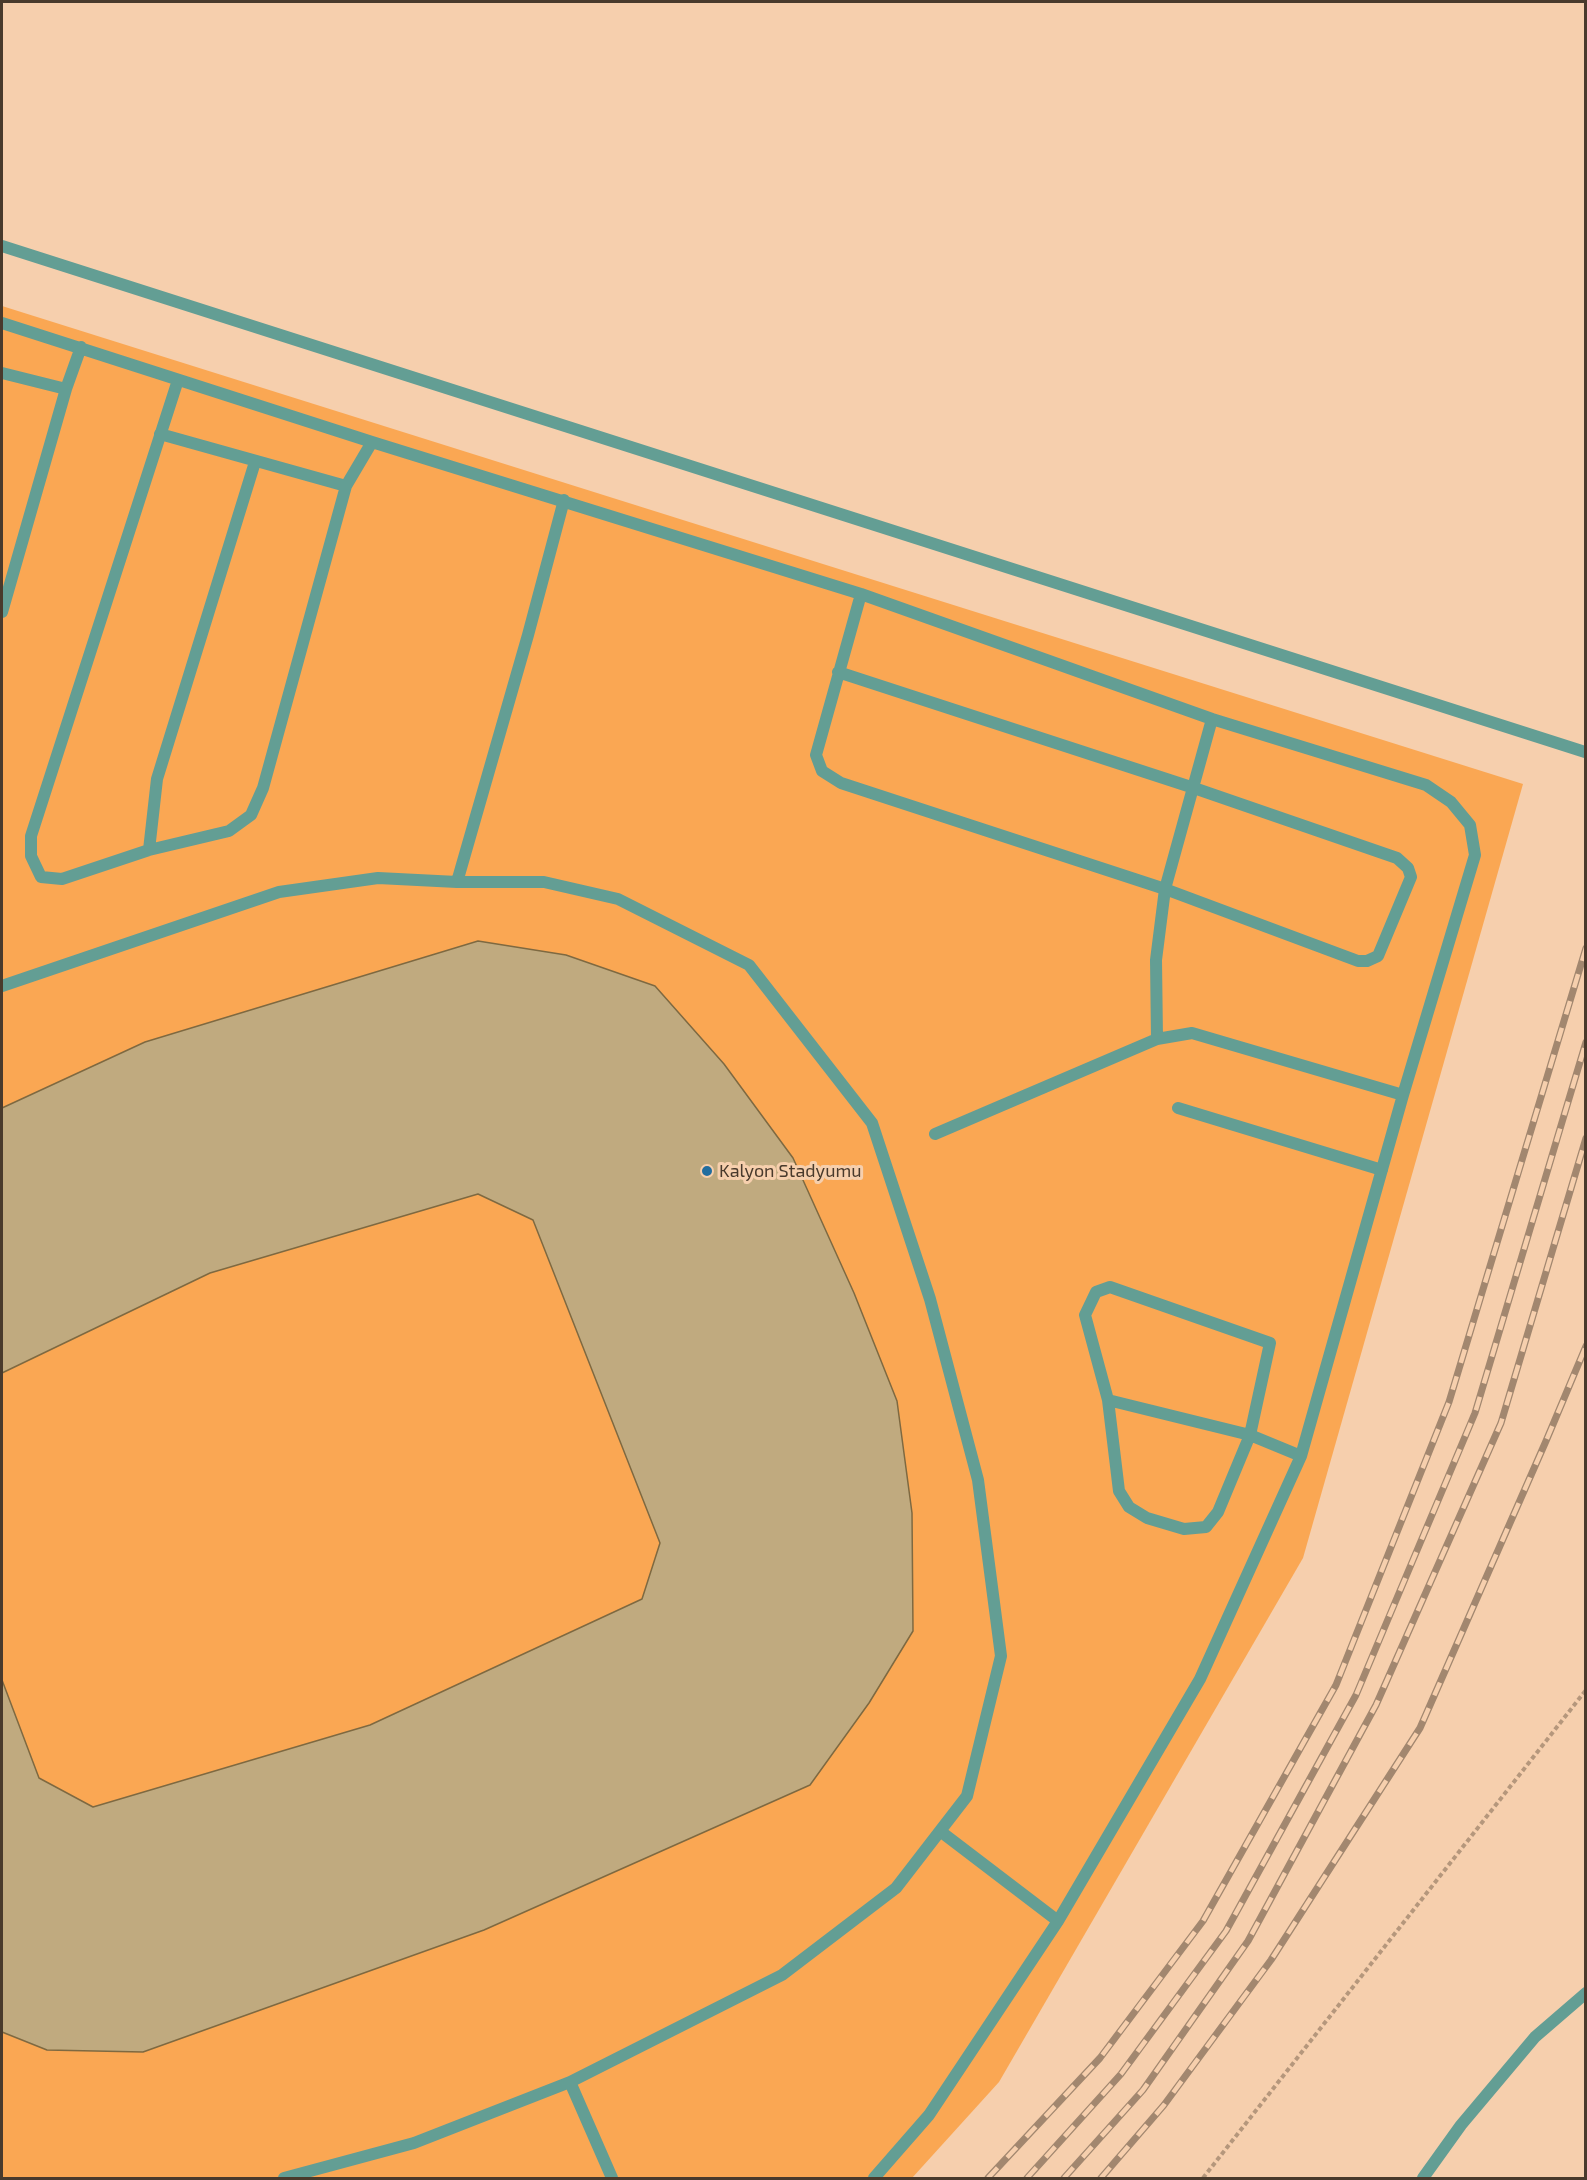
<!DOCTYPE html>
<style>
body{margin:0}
#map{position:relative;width:1587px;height:2180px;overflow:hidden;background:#f6cfad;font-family:"Exo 2",sans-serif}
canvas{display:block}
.frame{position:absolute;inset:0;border:3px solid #493a2c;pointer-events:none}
</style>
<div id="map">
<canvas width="1587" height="2180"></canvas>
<div class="frame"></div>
</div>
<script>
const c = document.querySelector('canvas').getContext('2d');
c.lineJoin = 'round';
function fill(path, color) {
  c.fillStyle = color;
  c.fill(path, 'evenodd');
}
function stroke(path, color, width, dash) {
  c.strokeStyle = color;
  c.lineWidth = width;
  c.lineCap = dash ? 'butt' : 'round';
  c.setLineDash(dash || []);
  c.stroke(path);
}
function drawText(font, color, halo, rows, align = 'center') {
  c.font = font + ' "Exo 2",sans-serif';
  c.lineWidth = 6;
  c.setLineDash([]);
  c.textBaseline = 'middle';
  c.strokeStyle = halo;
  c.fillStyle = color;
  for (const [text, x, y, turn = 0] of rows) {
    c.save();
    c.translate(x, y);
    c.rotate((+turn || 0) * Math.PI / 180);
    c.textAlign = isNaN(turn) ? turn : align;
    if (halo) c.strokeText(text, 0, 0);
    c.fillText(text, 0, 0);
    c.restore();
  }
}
fill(new Path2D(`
 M2 306 1523 784 1303 1558 999 2082 912 2178H2Z`), '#faa753');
const building = new Path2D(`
 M478 941 566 955 655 986 724 1064 793 1158 854 1293 897 1401 912 1513 913 1631 869 1703 810 1785 484 1930 143 2052 47 2050 2 2032V1680L39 1778 93 1807 370 1725 642 1599 660 1543 533 1220 478 1194 210 1273 2 1373V1108L145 1042Z`);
fill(building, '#c0aa7f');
stroke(building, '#7e6941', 1.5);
stroke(new Path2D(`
 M1203 2178 1586 1690`), '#b5977c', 4, [4.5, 3]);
stroke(new Path2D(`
 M2 323 372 442 861 594 1212 719 1426 785 1451 802 1470 825 1475 855 1403 1095 1301 1456 1200 1679 1058 1921 929 2115 874 2178
 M2 373 66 389
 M178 380 31 836V856L41 877 62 879 149 850 229 831 251 815 263 788 346 486 372 442
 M160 434 346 486
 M2 612 66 389 81 347
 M838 672 1194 788 1397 858 1408 868 1411 877 1378 956 1367 961H1358L1165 889 841 783 822 771 816 755 861 594
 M149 850 157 779 255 462
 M457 882 528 635 564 500
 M2 986 279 892 378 878 457 882H544L618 899 749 965 872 1123 930 1299 978 1480 1001 1656 967 1796 896 1888 782 1975 570 2082 414 2143 284 2178
 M1157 1039 1156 960 1165 889 1212 719
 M1178 1108 1382 1170
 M935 1134 1157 1039 1192 1033 1403 1095
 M1110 1287 1270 1343 1250 1435 1218 1512 1206 1527 1184 1529 1147 1518 1129 1507 1119 1491 1108 1400 1085 1315 1096 1292Z
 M1108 1400 1250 1435 1301 1456
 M940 1831 1058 1921
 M570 2082 612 2178`), '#639e94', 12);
stroke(new Path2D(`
 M2 246 1585 752
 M1423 2178 1461 2125 1535 2037 1586 1993`), '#639e94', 12);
const rail = new Path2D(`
 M988 2178 1100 2058 1203 1921 1336 1685 1449 1402 1586 948
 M1027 2178 1121 2074 1226 1931 1356 1695 1475 1413 1586 1042
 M1064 2178 1143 2090 1248 1941 1376 1705 1501 1423 1586 1138
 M1101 2178 1164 2105 1271 1960 1420 1728 1546 1441 1586 1346`);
stroke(rail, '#a2876f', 7);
stroke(rail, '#f6cfad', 4.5, [14]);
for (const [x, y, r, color] of [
 [707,1171,6,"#216d9f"]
]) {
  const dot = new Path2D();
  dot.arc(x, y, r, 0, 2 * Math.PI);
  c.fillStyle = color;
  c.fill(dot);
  stroke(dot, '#f6cfad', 2);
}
drawText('18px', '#493a2c', '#f6cfad', [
 ["Kalyon Stadyumu",719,1171]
], 'left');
</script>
